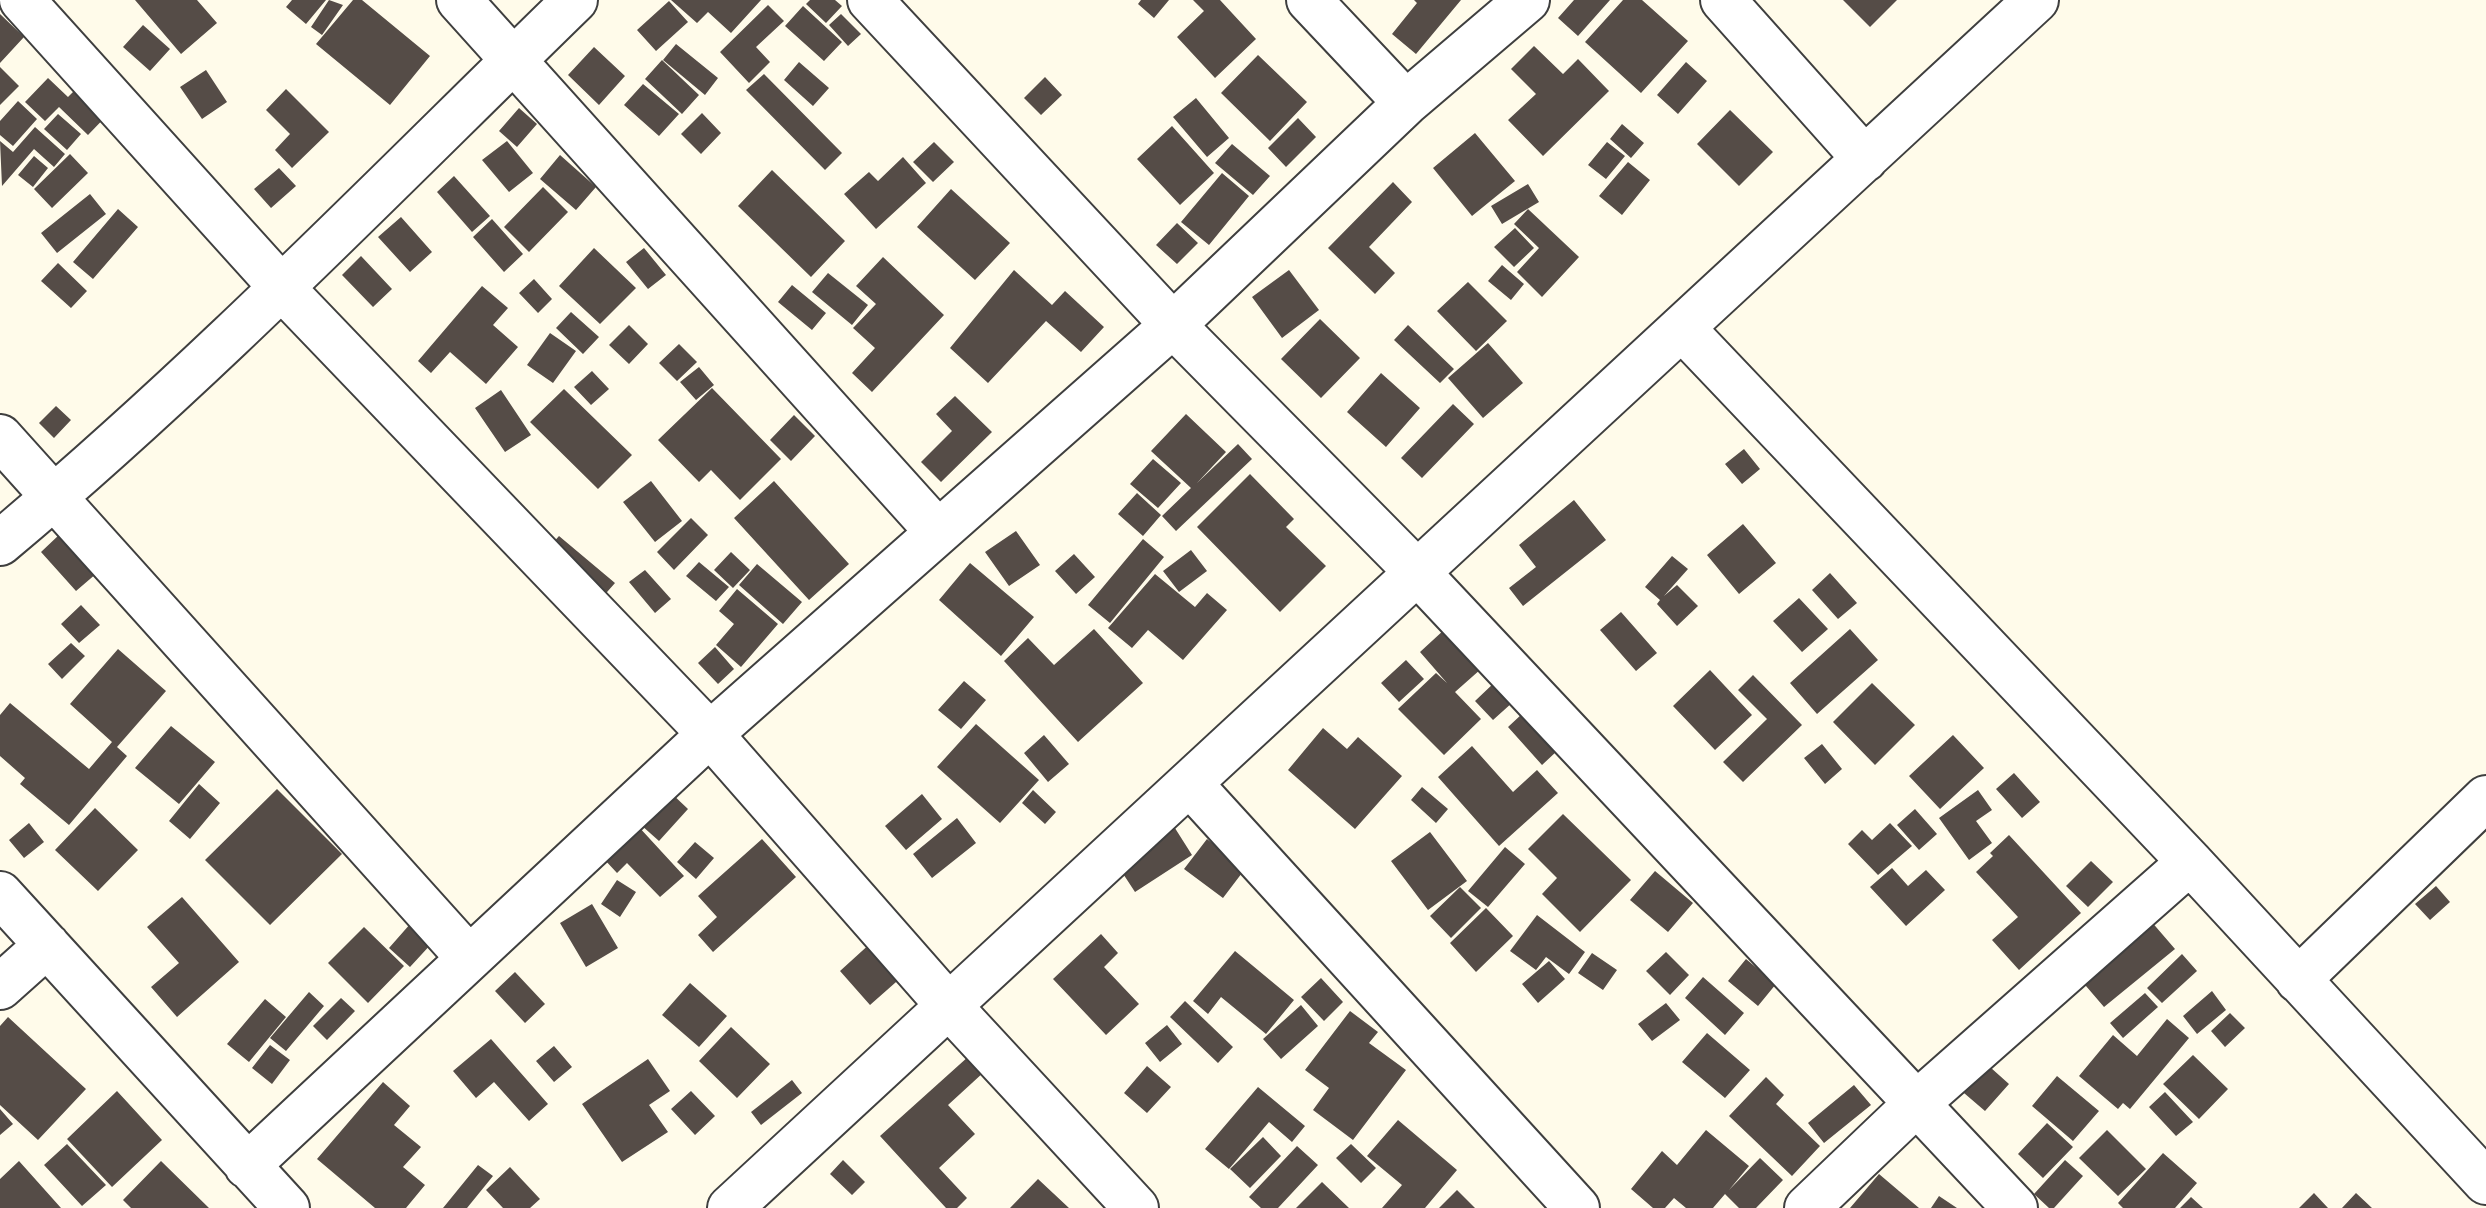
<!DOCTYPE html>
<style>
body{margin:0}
canvas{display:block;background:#fffbea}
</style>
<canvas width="2486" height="1208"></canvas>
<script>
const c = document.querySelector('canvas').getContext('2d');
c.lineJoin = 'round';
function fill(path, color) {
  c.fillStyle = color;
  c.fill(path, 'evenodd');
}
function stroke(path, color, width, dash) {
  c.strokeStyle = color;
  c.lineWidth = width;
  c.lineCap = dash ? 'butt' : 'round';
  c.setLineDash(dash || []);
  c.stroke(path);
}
fill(new Path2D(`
 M135 0H197L217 23 181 54Z
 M292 0H326L306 24 286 7Z
 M329 0 343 5 322 35 311 27Z
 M353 0H362L430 56 390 105 316 44Z
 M671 0H761L731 33 708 12 697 23Z
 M810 0H835L842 6 826 23 806 4Z
 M1141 0H1169L1154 18 1138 4Z
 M1193 0H1220L1256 39 1215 78 1177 37 1204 11Z
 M1414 0H1461L1416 54 1392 34 1417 3Z
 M1574 0H1610L1578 36 1558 18Z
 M1623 0H1642L1688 41 1641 93 1585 42Z
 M1843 0H1897L1870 27Z
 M669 1 688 22 656 51 637 30Z
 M768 5 784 21 756 47 770 62 749 83 720 52Z
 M803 6 842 42 824 61 785 26Z
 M0 14 24 37 0 63Z
 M841 14 861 34 848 46 829 25Z
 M143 25 170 49 150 71 123 47Z
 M676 44 718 78 705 95 663 60Z
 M1534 46 1563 74 1578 59 1609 91 1543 156 1508 120 1536 94 1511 69Z
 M594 47 625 76 599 105 568 75Z
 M1258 55 1307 102 1270 141 1221 93Z
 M662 60 699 95 682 114 645 79Z
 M799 62 829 88 813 106 784 80Z
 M1686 62 1707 81 1678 114 1657 95Z
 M0 67 19 86 0 105Z
 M206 70 227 102 202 119 180 87Z
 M764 74 842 153 825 170 746 90Z
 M1045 77 1062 95 1041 115 1024 98Z
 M48 78 68 97 85 80 115 107 88 135 59 107 45 121 25 102Z
 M643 84 679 114 659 136 624 105Z
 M286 89 329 132 292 168 275 150 290 134 266 110Z
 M1196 98 1229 138 1207 157 1173 117Z
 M18 101 37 119 13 146 0 135V121Z
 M519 108 537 124 517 147 499 131Z
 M1730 110 1773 152 1739 186 1697 144Z
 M702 113 721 133 701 154 681 134Z
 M58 114 81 134 67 150 44 129Z
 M1298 118 1316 137 1286 167 1268 148Z
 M1622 124 1644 143 1631 158 1610 139Z
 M1172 126 1214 173 1180 205 1137 159Z
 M35 127 65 154 54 167 34 149 2 186 0 141 13 152Z
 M1475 133 1515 181 1472 216 1433 168Z
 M507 141 533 173 509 192 482 160Z
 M934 142 954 162 933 182 913 162Z
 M1607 142 1625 156 1606 179 1588 165Z
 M1232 144 1270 176 1253 195 1215 163Z
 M70 154 88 173 52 208 34 189Z
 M560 155 596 187 576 210 540 179Z
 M34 156 48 168 33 187 18 175Z
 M903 157 926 183 876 229 844 194 869 172 878 181Z
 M1628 162 1650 180 1622 215 1599 196Z
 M279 168 296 186 271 208 254 189Z
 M772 170 845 241 811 277 738 206Z
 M1222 173 1249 196 1209 245 1181 222Z
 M454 176 490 216 472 232 437 192Z
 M1393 182 1412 202 1369 247 1395 273 1375 294 1328 248Z
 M1528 184 1539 202 1502 224 1491 206Z
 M543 187 568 212 529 252 504 227Z
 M951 189 1010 243 975 280 917 227Z
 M90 194 106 214 57 253 41 233Z
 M118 209 138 227 93 279 73 262Z
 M1528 209 1579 257 1542 297 1517 272 1539 248 1514 224Z
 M401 217 432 252 410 272 378 237Z
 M492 219 523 254 504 272 473 237Z
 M1177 223 1198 243 1177 264 1156 245Z
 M1515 228 1534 248 1514 267 1494 247Z
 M594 248 636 288 600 324 559 286Z
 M644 248 666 275 648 289 626 262Z
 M361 256 392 289 373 307 342 275Z
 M883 257 944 315 872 392 852 373 875 348 853 328 876 304 856 286Z
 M58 263 87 291 71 308 41 281Z
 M1502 265 1524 284 1511 300 1488 281Z
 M1014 270 1052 305 1065 291 1104 327 1081 352 1046 321 988 383 950 348Z
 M1289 270 1319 310 1282 338 1252 297Z
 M828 273 868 305 852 325 812 292Z
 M534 279 552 299 538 313 519 293Z
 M1468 282 1507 321 1476 351 1437 311Z
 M792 285 826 313 812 330 778 302Z
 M482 286 508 308 493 325 518 347 486 384 450 352 431 373 418 361Z
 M571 312 599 337 583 354 556 328Z
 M1320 319 1360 358 1321 398 1281 359Z
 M629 325 648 344 629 364 609 345Z
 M1408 325 1454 369 1440 383 1394 340Z
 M550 333 576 351 553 383 527 365Z
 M1488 343 1523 383 1483 418 1448 378Z
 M679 344 697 362 677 381 659 363Z
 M699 367 714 385 696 400 680 382Z
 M592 371 609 389 591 405 574 387Z
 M1381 373 1420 408 1386 447 1347 412Z
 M712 388 781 459 740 500 711 470 699 482 658 440Z
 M564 389 632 455 598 489 530 422Z
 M501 390 531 435 505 452 475 408Z
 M955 396 992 432 941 482 921 462 952 431 936 414Z
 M1453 404 1474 424 1422 478 1401 458Z
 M56 406 71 420 54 438 39 423Z
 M1186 414 1226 452 1197 483 1238 444 1252 459 1176 531 1162 516 1191 488 1151 451Z
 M794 415 815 436 791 461 770 440Z
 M1744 449 1760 469 1742 484 1725 464Z
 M1153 459 1181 483 1158 508 1130 484Z
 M1250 474 1294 519 1286 527 1326 566 1280 612 1197 527Z
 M651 481 682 521 655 542 623 502Z
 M774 481 849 564 809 600 734 518Z
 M1137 493 1161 515 1143 536 1118 514Z
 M1574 500 1606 540 1523 606 1509 588 1536 567 1519 545Z
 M691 518 708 535 674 570 657 552Z
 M1743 524 1776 563 1739 594 1707 555Z
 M1016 531 1040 565 1009 586 985 552Z
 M60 534 97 573 76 591 41 552Z
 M559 536 615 583 600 600 545 552Z
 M1143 539 1164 557 1110 623 1088 605Z
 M1191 550 1207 571 1179 592 1163 571Z
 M731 552 750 570 733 588 714 570Z
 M1074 554 1095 577 1076 594 1055 571Z
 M1672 556 1688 569 1664 596 1677 585 1698 606 1677 626 1657 604 1660 600 1645 587Z
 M699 562 729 587 716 601 686 576Z
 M970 563 1034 617 1001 656 939 600Z
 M757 564 802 602 783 624 739 585Z
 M645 570 671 599 655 613 629 582Z
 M1830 573 1857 603 1838 619 1812 590Z
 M1155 574 1195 607 1207 593 1227 610 1183 660 1148 630 1132 648 1108 628Z
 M737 589 778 624 741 667 716 645 734 624 719 611Z
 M1799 598 1828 629 1802 652 1773 621Z
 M81 605 100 625 79 643 61 624Z
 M1621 612 1657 653 1636 671 1600 630Z
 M1094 629 1143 683 1078 742 1004 661 1028 638 1054 665Z
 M1445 629 1481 669 1455 692 1481 719 1444 755 1398 709 1436 673 1447 683 1420 652Z
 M1850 629 1878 660 1817 714 1790 683Z
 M71 643 85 656 62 679 48 664Z
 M715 647 734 669 718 684 698 663Z
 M118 649 166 691 117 747 127 756 69 825 20 784 25 778 0 756V715L10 703 89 769 112 742 70 704Z
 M1406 660 1424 679 1399 702 1381 683Z
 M1710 670 1752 715 1715 750 1673 706Z
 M1753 675 1802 725 1743 782 1723 762 1767 719 1738 690Z
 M964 681 986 700 961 729 938 710Z
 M1495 682 1513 702 1493 720 1475 701Z
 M1872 683 1915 725 1875 765 1833 722Z
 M1522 714 1557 751 1542 765 1508 727Z
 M976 724 1039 780 1000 823 937 767Z
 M171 726 215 762 179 804 135 768Z
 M1323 728 1347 749 1358 737 1402 776 1355 829 1288 770Z
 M1044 735 1069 764 1048 782 1024 753Z
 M1953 735 1984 768 1940 809 1909 776Z
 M1822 744 1842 769 1825 784 1804 758Z
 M1472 746 1513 792 1537 770 1558 793 1499 846 1438 777Z
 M2014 773 2040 802 2022 818 1996 789Z
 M199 784 220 803 190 839 169 821Z
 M1422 787 1448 809 1436 823 1411 800Z
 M277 789 342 854 270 925 205 860Z
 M1033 790 1056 812 1045 824 1022 803Z
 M1978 790 1992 810 1976 821 1992 843 1969 860 1939 818Z
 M670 792 688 809 659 841 641 825Z
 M922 794 942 819 906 850 885 826Z
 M95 808 138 850 98 891 55 850Z
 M1915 809 1937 834 1919 850 1897 825Z
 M626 813 684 876 660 897 627 863 617 873 591 845Z
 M1563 814 1631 880 1580 932 1542 894 1557 878 1528 849Z
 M957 818 976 843 932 878 913 854Z
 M29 823 44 842 24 858 9 840Z
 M1890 823 1912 846 1878 875 1848 844 1862 830 1872 840Z
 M1173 825 1192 855 1135 892 1116 863Z
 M1430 832 1467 881 1428 910 1391 861Z
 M2009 835 2081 913 2019 970 1992 940 2018 917 1976 872 1993 856 1990 853Z
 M762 839 796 877 713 952 698 935 717 917 698 896Z
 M1207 839 1245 869 1223 898 1184 869Z
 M695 842 714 858 696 879 677 862Z
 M1505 847 1525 864 1488 907 1468 891Z
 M2091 861 2113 882 2088 907 2066 886Z
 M1892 868 1908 886 1926 870 1945 890 1906 926 1870 887Z
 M1655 871 1693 903 1668 932 1630 900Z
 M617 880 636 892 620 917 601 904Z
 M2436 886 2450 902 2430 920 2415 904Z
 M1460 887 1481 908 1451 938 1430 916Z
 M182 897 239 962 177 1017 151 987 179 963 147 927Z
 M592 904 618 948 586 967 560 923Z
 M1486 908 1513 936 1476 972 1450 943Z
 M1537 915 1585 952 1569 974 1546 957 1536 970 1510 951Z
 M2150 920 2175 949 2104 1007 2080 979Z
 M411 923 433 942 410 967 389 948Z
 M364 927 404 966 368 1003 328 963Z
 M1101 934 1118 953 1104 967 1139 1004 1106 1035 1053 979Z
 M873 941 904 975 870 1005 840 971Z
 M1235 951 1294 1000 1266 1034 1221 997 1208 1014 1193 1001Z
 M1666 952 1689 975 1670 995 1646 971Z
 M1592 953 1617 970 1603 990 1578 973Z
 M2182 954 2197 971 2162 1003 2147 988Z
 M1746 959 1776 984 1758 1006 1728 981Z
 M1549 961 1565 979 1538 1003 1522 984Z
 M515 972 545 1004 525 1023 495 991Z
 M1703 977 1744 1013 1725 1035 1685 998Z
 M1321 978 1343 1002 1324 1021 1301 997Z
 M690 983 727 1016 699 1047 662 1015Z
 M2212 991 2226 1010 2197 1034 2183 1016Z
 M309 992 324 1006 286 1051 270 1038Z
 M2145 993 2158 1007 2123 1038 2110 1023Z
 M341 998 355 1011 327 1040 313 1026Z
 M265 999 286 1017 249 1062 227 1044Z
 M1185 1001 1233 1047 1218 1063 1170 1017Z
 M1666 1003 1680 1020 1652 1041 1638 1024Z
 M1301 1005 1318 1026 1281 1059 1263 1039Z
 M1350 1011 1378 1032 1369 1043 1406 1070 1353 1140 1313 1110 1329 1088 1305 1070Z
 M2230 1013 2245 1028 2225 1047 2211 1031Z
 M8 1017 86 1089 38 1140 0 1105V1026Z
 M2167 1019 2189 1038 2130 1109 2123 1103 2118 1109 2079 1076 2113 1035 2137 1056Z
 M1167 1025 1182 1044 1160 1062 1145 1043Z
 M731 1027 770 1064 737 1098 699 1061Z
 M1707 1033 1750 1070 1725 1098 1682 1062Z
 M491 1039 548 1104 529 1121 494 1082 476 1098 453 1071Z
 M270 1045 290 1060 272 1084 252 1068Z
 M554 1046 572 1067 554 1082 536 1061Z
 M2193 1055 2228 1089 2199 1119 2163 1084Z
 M969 1056 984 1072 948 1105 975 1134 939 1168 967 1198 957 1208H946L880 1136Z
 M648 1059 670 1091 649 1105 668 1132 622 1162 582 1104Z
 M1981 1059 2009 1084 1985 1111 1957 1087Z
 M1147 1066 1171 1087 1147 1113 1124 1093Z
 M2057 1076 2099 1111 2073 1141 2032 1106Z
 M1766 1077 1784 1095 1776 1104 1820 1146 1792 1176 1729 1116Z
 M792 1080 802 1093 761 1125 751 1112Z
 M383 1082 410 1106 394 1125 421 1147 403 1167 425 1185 406 1208H375L317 1159Z
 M1854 1085 1871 1105 1824 1143 1808 1123Z
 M1258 1087 1305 1126 1292 1142 1269 1122 1229 1169 1205 1149Z
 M117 1091 162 1140 112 1187 67 1139Z
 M691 1091 715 1116 695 1135 671 1109Z
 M2165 1092 2193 1122 2176 1136 2149 1107Z
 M0 1109 13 1124 0 1135Z
 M1398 1120 1457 1170 1425 1208H1382L1402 1185 1367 1156Z
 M2047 1123 2073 1147 2043 1178 2018 1154Z
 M1706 1130 1749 1166 1729 1190 1760 1158 1783 1180 1756 1208H1739L1725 1194 1713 1208H1686L1674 1198 1665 1208H1653L1631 1189 1662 1151 1677 1165Z
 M2107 1130 2146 1169 2118 1196 2079 1158Z
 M1263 1137 1281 1156 1250 1188 1230 1169Z
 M67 1144 106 1185 82 1206 44 1165Z
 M1351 1144 1376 1168 1361 1183 1336 1158Z
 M1297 1146 1318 1165 1278 1208H1261L1249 1197Z
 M2163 1153 2197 1183 2175 1208H2123L2118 1203Z
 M843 1160 865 1182 852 1195 830 1174Z
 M2065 1160 2083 1176 2054 1208H2049L2034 1194Z
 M19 1161 61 1208H0V1179Z
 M161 1161 209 1208H131L123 1200Z
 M478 1165 493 1176 467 1208H443Z
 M510 1167 540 1199 530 1208H503L486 1190Z
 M1879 1174 1919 1208H1850Z
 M1038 1179 1069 1208H1010Z
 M1322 1182 1349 1208H1296Z
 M1457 1190 1475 1208H1439Z
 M2314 1193 2328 1208H2299Z
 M2356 1193 2372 1208H2342Z
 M1939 1196 1957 1208H1931Z
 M2191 1197 2203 1208H2180Z`), '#554c47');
const minor = new Path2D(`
 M22 0 282 288 710 734 948 1005 1136 1208
 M459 0 938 532
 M870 0 1173 325 1417 572 2015 1208
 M1309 0 1406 103
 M1723 0 1865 159
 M1682 328 2190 862 2486 1182
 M0 437 468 957
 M0 543C202 374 386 184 575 0
 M1191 785 1577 1208
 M0 894 287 1208
 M2298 980 2486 798
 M0 987 47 945
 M247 1166 710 734 1173 325 1406 103 1527 0
 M730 1208 2036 0
 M1807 1208 1916 1104 2190 862`);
stroke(minor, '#3f3f3f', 48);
stroke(minor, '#fff', 44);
</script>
